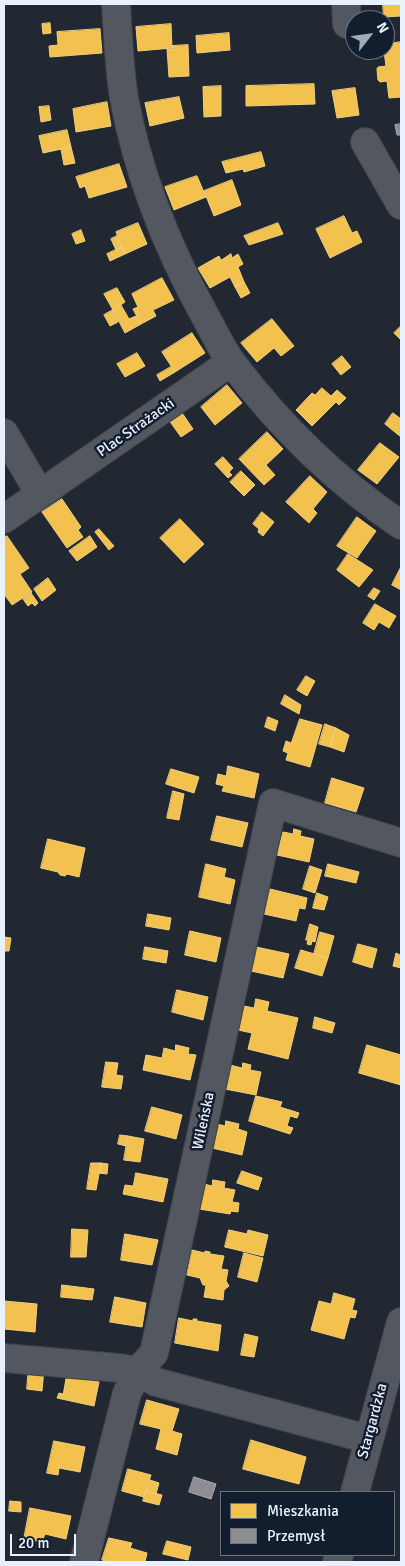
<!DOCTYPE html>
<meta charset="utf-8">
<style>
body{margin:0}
#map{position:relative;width:405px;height:1566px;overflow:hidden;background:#222832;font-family:Signika,sans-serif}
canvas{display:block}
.frame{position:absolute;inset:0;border:5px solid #e9f1fe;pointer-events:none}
.legend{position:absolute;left:220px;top:1491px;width:175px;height:65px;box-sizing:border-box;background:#121d2e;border:1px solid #687281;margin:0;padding:6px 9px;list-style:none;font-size:15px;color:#e9f1fe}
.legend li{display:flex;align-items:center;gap:10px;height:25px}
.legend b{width:25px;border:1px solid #687281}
.north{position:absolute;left:345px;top:10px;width:50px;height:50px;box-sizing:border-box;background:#121d2e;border:1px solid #687281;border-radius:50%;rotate:60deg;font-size:14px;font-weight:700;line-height:20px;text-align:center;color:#e9f1fe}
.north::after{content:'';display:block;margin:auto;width:18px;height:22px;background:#a3abb7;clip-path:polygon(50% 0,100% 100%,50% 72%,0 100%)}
.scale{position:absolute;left:10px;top:1534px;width:66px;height:22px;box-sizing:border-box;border:2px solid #e9f1fe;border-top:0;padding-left:6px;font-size:15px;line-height:18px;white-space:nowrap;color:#e9f1fe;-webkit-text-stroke:4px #121d2e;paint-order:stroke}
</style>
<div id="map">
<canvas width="405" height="1566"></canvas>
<div class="frame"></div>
<ul class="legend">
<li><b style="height:14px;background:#f2c14e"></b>Mieszkania</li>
<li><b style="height:14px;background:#8d8d92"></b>Przemysł</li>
</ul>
<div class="north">N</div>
<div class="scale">20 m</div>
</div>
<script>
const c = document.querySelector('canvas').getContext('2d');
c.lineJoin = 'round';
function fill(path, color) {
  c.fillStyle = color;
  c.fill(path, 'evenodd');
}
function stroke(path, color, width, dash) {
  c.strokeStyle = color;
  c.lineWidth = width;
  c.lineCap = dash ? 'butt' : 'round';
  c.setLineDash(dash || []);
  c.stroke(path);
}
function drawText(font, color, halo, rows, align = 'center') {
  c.font = font + ' Signika,sans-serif';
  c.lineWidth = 5;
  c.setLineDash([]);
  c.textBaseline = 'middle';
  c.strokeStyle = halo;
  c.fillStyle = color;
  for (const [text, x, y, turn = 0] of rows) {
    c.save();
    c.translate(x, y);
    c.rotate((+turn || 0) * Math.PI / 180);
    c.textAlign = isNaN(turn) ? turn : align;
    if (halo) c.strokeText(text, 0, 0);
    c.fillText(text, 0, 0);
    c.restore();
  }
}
const homes = new Path2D(`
 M383 4H401V16L384 17Z
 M50 23 51 33 43 34 42 24Z
 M171 24 172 48 138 51 136 27Z
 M100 29 102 53 50 57 49 46 58 45 57 32Z
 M229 33 230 50 197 53 196 36Z
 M401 42V97L389 98 387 81 380 82 378 80 377 69 378 67 386 66 384 51H389L388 44Z
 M188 45 189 76 169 77 167 49H173L172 46Z
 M314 84 315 104 246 106V86Z
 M221 86V116L204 117 203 87Z
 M355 88 359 115 337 118 332 91Z
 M179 97 184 118 150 126 145 103Z
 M107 102 111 126 76 132 73 109Z
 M49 106 51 120 41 122 39 107Z
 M67 130 71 147 43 153 39 136Z
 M71 147 75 163 64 165 61 149Z
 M261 152 265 166 244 172 243 169 226 173 222 162Z
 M119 164 127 187 89 198 85 186 80 188 76 177Z
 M197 176 206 197 174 210 165 187Z
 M232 180 241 205 214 216 204 191Z
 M344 216 352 233 357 231 362 242 330 258 316 229Z
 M138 223 147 244 125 254 116 232Z
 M278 223 283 234 249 245 244 236Z
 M81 230 85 241 76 244 72 234Z
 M117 236 122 247 116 250 111 239Z
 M122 247 125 254 110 261 107 254Z
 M231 254 232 258 238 254 243 264 238 267 244 282 235 287 230 277 210 288 198 268 219 256 221 260Z
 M162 278 174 300 153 310 156 316 141 324 133 309 138 307 132 294Z
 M244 282 250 293 241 298 235 287Z
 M117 288 125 302 113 310 104 294Z
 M121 305 129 319 136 316 141 324 125 333 113 310Z
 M113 310 118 322 110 326 104 315Z
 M272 319 294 346 281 356 274 348 257 362 241 343Z
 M401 326V340L394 333Z
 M192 333 205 353 175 372 162 352Z
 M137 353 145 366 125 377 117 364Z
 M342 356 351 367 341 375 332 364Z
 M171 367 175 372 160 381 157 375Z
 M227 385 242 403 215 425 201 407Z
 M322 388 331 396 337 390 346 398 339 405 336 402 312 426 296 410 312 393 315 395Z
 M178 407 193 429 181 437 166 416Z
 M393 413 401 419V437L385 424Z
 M267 432 283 449 266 465 275 475 264 485 239 459Z
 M380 443 399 457 377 484 358 470Z
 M223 457 233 468 229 472 232 475 228 478 215 464Z
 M241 471 255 485 244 496 230 482Z
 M310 476 327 492 313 509 317 513 309 523 286 502Z
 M62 499 81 527 78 530 83 537 67 548 42 512Z
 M262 512 274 522 263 536 258 532 259 529 253 524Z
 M357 517 376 531 357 558 337 546Z
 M180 519 204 544 184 563 160 538Z
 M99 529 114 546 109 550 95 532Z
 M7 536 29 568 20 574 32 592 12 605 4 594V578L6 577 4 573V538Z
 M90 536 97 547 77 561 69 551Z
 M348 554 373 570 359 587 337 570Z
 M401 567V590L392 585Z
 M48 578 56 590 42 601 34 589Z
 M374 588 380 591 374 600 368 596Z
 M31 593 38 603 35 606 32 603 28 606 23 599Z
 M375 604 396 616 389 628 379 622 374 630 363 623Z
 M306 676 315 681 307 696 297 690Z
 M285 695 301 705 299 714 281 704Z
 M268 717 278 721 275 731 265 727Z
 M300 719 322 725 310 767 286 760 288 753 283 751 286 741 291 743Z
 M325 724 336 728 330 747 319 744Z
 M336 728 349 735 344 752 330 747Z
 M228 766 259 774 254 798 222 791 224 786 216 784 218 774 226 776Z
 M171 769 199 777 194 793 166 784Z
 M332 778 364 788 356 812 325 803Z
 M173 791 184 794 179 820 167 818Z
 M217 816 248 823 242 847 211 840Z
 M294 829 301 831 300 836 314 839 309 862 277 855 283 832 293 834Z
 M48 839 85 848 79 877 67 874 65 876 60 875 58 872 41 868Z
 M206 864 226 869 224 877 235 880 230 904 199 897Z
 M328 864 359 872 356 883 325 876Z
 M310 866 322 870 315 893 303 889Z
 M270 889 307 898 305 909 299 908 296 921 264 914Z
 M317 893 328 897 324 910 313 908Z
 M148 914 171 918 169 930 146 926Z
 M310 924 318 927 315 942 312 941 311 945 307 944 308 940H306Z
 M190 931 221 938 216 962 185 955Z
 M320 932 334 936 328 958 314 954Z
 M4 937 11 938 9 951H4Z
 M358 944 377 949 372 968 353 962Z
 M145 947 168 951 166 963 143 959Z
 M256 947 289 954 283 978 251 971Z
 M301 950 328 958 322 976 295 968Z
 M401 950V968L393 966 396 953 400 955Z
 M177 990 208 997 203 1020 172 1012Z
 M256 999 269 1002 267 1011 298 1018 288 1059 248 1049 252 1033 238 1030 244 1006 254 1008Z
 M315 1017 335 1023 332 1033 313 1028Z
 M176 1045 189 1048 188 1054 196 1055 190 1080 143 1070 146 1055 162 1058 164 1048 175 1051Z
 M367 1045 401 1055V1085L359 1073Z
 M106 1062 118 1063 116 1075 123 1076 121 1089 102 1087Z
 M243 1063 251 1065 250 1070 261 1072 256 1095 225 1089 230 1065 242 1068Z
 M256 1096 282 1102 280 1107 299 1113 297 1118 290 1116 287 1126 293 1128 290 1134 249 1121Z
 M152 1107 182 1115 176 1139 145 1131Z
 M226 1121 239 1124 238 1129 247 1132 242 1155 212 1148 217 1124 225 1126Z
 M120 1135 128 1136 126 1146 118 1144Z
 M128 1136 144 1139 140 1162 124 1160Z
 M91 1163H101L96 1190 87 1189Z
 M101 1163 108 1164 107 1174 99 1173Z
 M242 1171 262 1178 258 1190 237 1183Z
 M136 1173 168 1179 163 1202 123 1194 125 1185 133 1186Z
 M213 1180 225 1182 224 1188 235 1190 232 1202 239 1203 238 1212 231 1211 230 1214 199 1209 204 1184 212 1186Z
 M72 1229 88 1230 86 1257H71Z
 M229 1230 247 1234 248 1230 268 1235 263 1256 225 1247Z
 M125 1234 158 1240 152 1265 121 1260Z
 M192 1250 205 1253V1251L210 1252V1254L224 1256 221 1269 228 1270 226 1281 229 1286 224 1290 223 1300 204 1297 206 1285H203L200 1278 187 1275Z
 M244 1253 263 1258 257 1282 238 1277Z
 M62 1285 94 1289 92 1300 61 1297Z
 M334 1293 355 1299 352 1310 357 1311 355 1318 350 1317 344 1339 311 1330 319 1301 331 1304Z
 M115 1297 146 1303 142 1327 110 1322Z
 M4 1301 37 1304 35 1332 4 1329Z
 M179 1318 193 1321V1319H197V1321L221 1325 218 1351 175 1343Z
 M245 1334 258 1337 254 1357 241 1355Z
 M29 1367 44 1369 42 1391 27 1389Z
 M67 1375 99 1382 94 1406 57 1398 59 1393 63 1394Z
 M147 1400 179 1409 172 1431 182 1434 177 1455 156 1449 161 1429 140 1424Z
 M251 1440 306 1457 299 1484 243 1469Z
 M54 1441 85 1447 80 1472 59 1468 58 1475 47 1473Z
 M128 1469 151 1475 144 1497 122 1491Z
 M150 1480 159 1483 156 1494 146 1491Z
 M146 1491 162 1495 159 1505 143 1501Z
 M10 1501 21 1502V1512L9 1511Z
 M30 1508 71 1516 66 1539 45 1534 42 1542 24 1539Z
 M109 1538 132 1543 130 1548 147 1553 145 1562H111L102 1560Z
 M167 1541 191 1547 188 1560 163 1554Z`);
fill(homes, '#f2c14e');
stroke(homes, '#efcf83', 1);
const industry = new Path2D(`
 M401 124V135H397L395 125Z
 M194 1477 216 1484 211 1499 189 1492Z`);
fill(industry, '#8d8d92');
stroke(industry, '#a9abb2', 1);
const minor = new Path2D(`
 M116 4C118 35 119 67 124 98 138 174 167 247 204 314 213 330 221 348 232 363 279 425 337 482 401 525
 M346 4 347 24
 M365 142 401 205
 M4 433 40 494
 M4 519 231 362
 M4 1358 119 1368 138 1371 156 1382 368 1439
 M355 1492 401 1322
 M84 1562 127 1393 138 1371 154 1353 273 803 401 843
 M337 1562 339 1555`);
stroke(minor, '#3d424a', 30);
stroke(minor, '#53575f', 28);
drawText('15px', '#e9f1fe', '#121d2e', [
 ["Plac Strażacki",136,428,-35],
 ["Wileńska",204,1121,-78],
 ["Stargardzka",373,1421,-75]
]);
</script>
